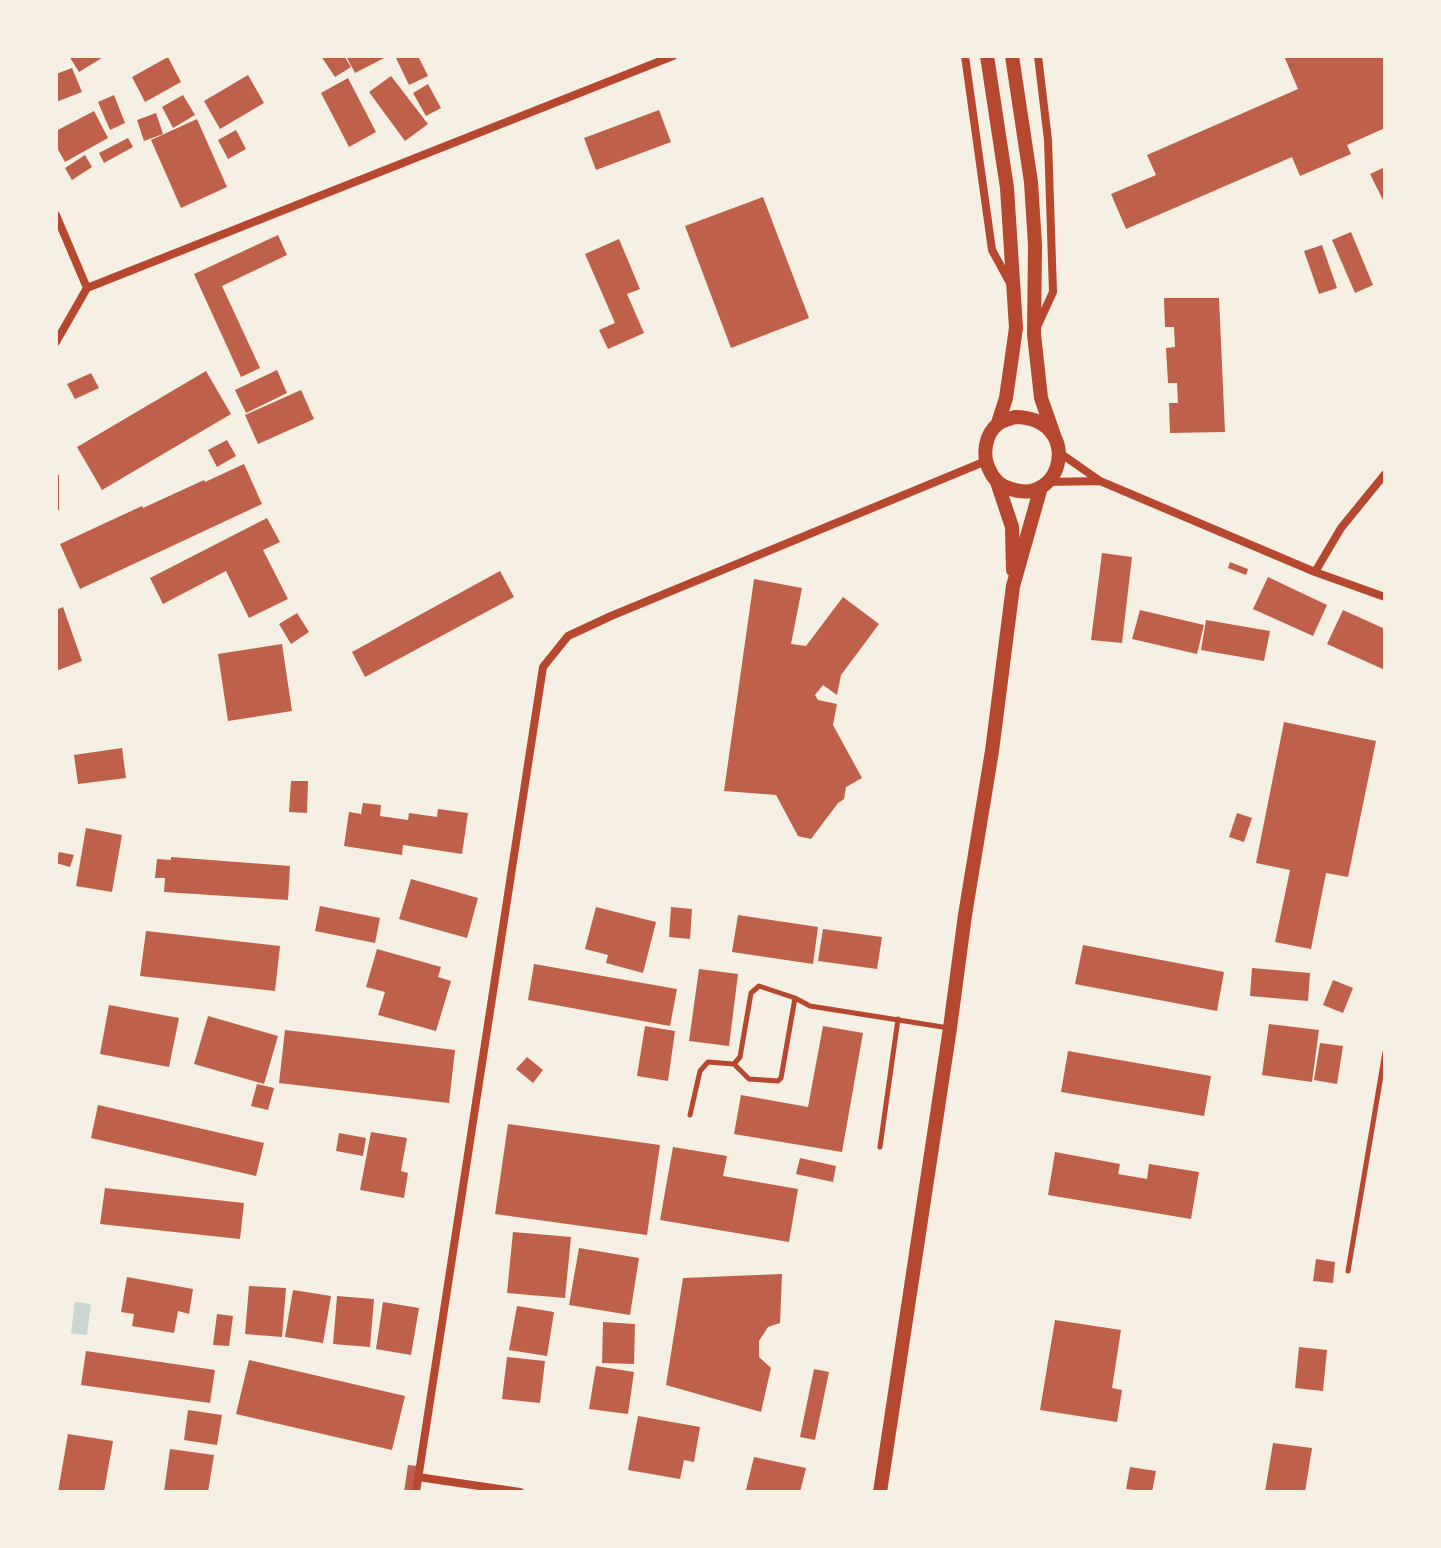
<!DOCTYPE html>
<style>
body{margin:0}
#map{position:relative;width:1441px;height:1548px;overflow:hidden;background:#f6efe4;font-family:Bitter,serif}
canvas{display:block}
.frame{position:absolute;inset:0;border:58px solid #f6efe4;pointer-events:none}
</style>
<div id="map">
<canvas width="1441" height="1548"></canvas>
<div class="frame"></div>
</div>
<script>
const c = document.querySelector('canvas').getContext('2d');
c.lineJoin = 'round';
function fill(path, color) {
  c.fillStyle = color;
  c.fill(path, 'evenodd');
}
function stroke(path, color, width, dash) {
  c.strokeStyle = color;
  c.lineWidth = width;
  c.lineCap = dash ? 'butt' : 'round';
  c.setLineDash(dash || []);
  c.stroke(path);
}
fill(new Path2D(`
 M75 1302 91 1304 87 1335 71 1333Z`), '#c9d6d2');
fill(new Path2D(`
 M69 56H105L79 72Z
 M321 56H344L351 67 335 77Z
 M346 56H388L355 73Z
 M399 56H418L428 76 409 85 396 58Z
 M1284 56H1385V128L1347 145 1351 154 1300 176 1292 157 1126 229 1111 194 1156 175 1147 155 1298 89Z
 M168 57 181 82 145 102 132 77Z
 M72 68 82 92 56 102V74Z
 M248 75 264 103 220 129 204 101Z
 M391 76 428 124 405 141 369 92Z
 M348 78 376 132 349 147 321 93Z
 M428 84 441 108 426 116 413 93Z
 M114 95 125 123 110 130 98 102Z
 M183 95 195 115 173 128 162 107Z
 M659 110 671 142 596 170 584 138Z
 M94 111 108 138 65 162 56 146V131Z
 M156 113 163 134 144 141 137 120Z
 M197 119 227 187 181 208 151 140Z
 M236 130 246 149 228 159 218 140Z
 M128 138 133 147 104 163 99 153Z
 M85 155 92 167 72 180 65 168Z
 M1385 167V198L1383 200 1370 174Z
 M763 197 809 318 731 348 685 226Z
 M1351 232 1373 285 1355 293 1332 240Z
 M278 235 287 255 222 286 260 368 241 377 194 274Z
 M619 239 640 289 627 294 644 333 608 349 599 330 615 323 585 254Z
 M1322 245 1337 288 1319 294 1304 251Z
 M1164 298H1219L1225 432 1170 433 1169 403H1178L1177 383H1168L1166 348 1175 347 1174 327H1165Z
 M277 370 287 393 246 413 235 390Z
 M206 371 231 414 102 490 77 447Z
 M91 373 99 388 75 399 67 384Z
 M301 390 314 419 258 444 245 415Z
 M227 440 236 456 217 467 208 450Z
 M244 464 262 504 80 589 60 544 142 506 143 508 204 480 205 482Z
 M56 475H59V510H56Z
 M267 518 280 542 263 550 288 599 249 618 226 571 163 604 150 578Z
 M1102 553 1132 557 1122 643 1091 640Z
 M1230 562 1248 569 1246 575 1228 568Z
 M500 571 514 597 365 677 352 652Z
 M1268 577 1327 605 1313 636 1253 609Z
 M754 579 802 588 791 644 806 646 843 597 879 624 841 675 837 695 823 685 815 695 818 700 837 704 833 725 862 778 846 787 844 799 838 803 811 839 798 836 776 795 724 791Z
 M63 607 82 661 56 671V610Z
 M1140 610 1204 625 1197 654 1132 639Z
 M1343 610 1385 629V670L1327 644Z
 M297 613 309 632 291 644 279 624Z
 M1206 620 1270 631 1264 661 1201 650Z
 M282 644 292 711 228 721 218 654Z
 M1284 722 1376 741 1348 877 1326 873 1311 949 1275 942 1290 870 1256 863Z
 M122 748 126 778 78 784 74 755Z
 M291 781H308L307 813 289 812Z
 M363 803 381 805 380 816 408 820 409 813 437 817 438 809 468 813 462 854 403 845 402 855 344 846 349 812 361 814Z
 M1237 813 1252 818 1244 842 1229 837Z
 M86 828 122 835 112 892 76 886Z
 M59 852 74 855 70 867 56 863Z
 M171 857 290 866 288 900 164 892 165 878H155L157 859 171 860Z
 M411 879 478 898 467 938 399 919Z
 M320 906 380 918 375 943 315 931Z
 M596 907 656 922 643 973 606 963 608 955 585 949Z
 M671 907 692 909 690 939 669 937Z
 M738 915 818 927 813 964 732 952Z
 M823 929 882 937 877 969 818 961Z
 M146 931 280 946 275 991 140 976Z
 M1083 945 1224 972 1217 1011 1075 984Z
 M377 949 441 967 438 977 451 981 436 1031 378 1015 385 992 366 987Z
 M534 964 677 989 670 1026 528 1000Z
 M1252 968 1310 973 1308 1001 1250 996Z
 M699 969 738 974 729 1046 689 1041Z
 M1333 980 1353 988 1343 1013 1323 1005Z
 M109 1005 179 1018 169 1067 100 1054Z
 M208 1016 278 1036 264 1084 194 1064Z
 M1269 1024 1319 1030 1312 1082 1262 1075Z
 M645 1026 675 1031 668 1081 637 1076Z
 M823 1026 863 1033 842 1152 734 1134 741 1095 808 1107Z
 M285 1030 455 1050 449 1103 279 1083Z
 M1320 1043 1343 1046 1337 1084 1314 1080Z
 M1068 1051 1211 1076 1204 1116 1061 1092Z
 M527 1057 543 1070 533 1083 516 1069Z
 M257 1084 274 1088 268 1110 251 1106Z
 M98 1105 264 1143 256 1176 91 1138Z
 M508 1124 660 1145 647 1235 495 1214Z
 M371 1132 407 1138 401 1171 408 1173 404 1198 360 1190Z
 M339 1133 366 1138 363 1156 336 1151Z
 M673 1147 727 1156 723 1176 798 1189 789 1242 660 1220Z
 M1055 1152 1120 1164 1118 1174 1147 1179 1149 1164 1199 1172 1191 1219 1048 1195Z
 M800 1158 836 1166 833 1182 796 1174Z
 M105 1188 244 1203 240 1239 100 1224Z
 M513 1232 571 1237 565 1298 507 1293Z
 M579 1248 639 1258 630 1315 569 1305Z
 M1316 1259 1335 1262 1333 1283 1313 1281Z
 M782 1274 780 1323 768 1327 759 1341V1357L771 1368 761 1412 666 1385 683 1278Z
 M127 1277 193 1289 189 1314 178 1311 174 1333 132 1326 134 1314 121 1312Z
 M249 1286 286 1288 282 1337 245 1334Z
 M293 1290 331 1296 323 1343 285 1337Z
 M337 1296 374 1299 370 1347 333 1344Z
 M383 1302 419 1308 411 1355 376 1349Z
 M517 1306 554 1312 547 1356 509 1350Z
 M217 1314 233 1316 229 1346 213 1345Z
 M1055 1320 1121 1330 1112 1388 1122 1390 1117 1422 1040 1410Z
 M603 1322 635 1324 634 1364 602 1363Z
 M1299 1347 1327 1350 1323 1391 1295 1388Z
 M86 1351 215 1370 210 1403 81 1385Z
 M507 1357 545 1361 540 1403 502 1399Z
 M249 1360 405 1396 392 1450 236 1414Z
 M596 1366 634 1372 628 1414 589 1409Z
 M814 1369 829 1372 815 1440 800 1437Z
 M188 1410 222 1415 217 1445 184 1440Z
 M638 1416 700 1427 694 1462 684 1460 680 1479 628 1470Z
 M68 1434 113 1441 104 1492H58Z
 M1273 1443 1312 1448 1305 1492H1265Z
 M170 1449 214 1455 208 1492H164Z
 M754 1457 806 1468 800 1492H756L746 1490Z
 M408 1465 418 1466 415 1492H404Z
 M1130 1467 1156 1471 1152 1492 1126 1489Z`), '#bf614a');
stroke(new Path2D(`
 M734 1064 749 1079 778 1081 781 1078 795 998
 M690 1115 700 1071 708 1062 734 1064 740 1057 751 993 759 986 795 998 810 1006 949 1028
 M880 1147 898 1019
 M1348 1271 1385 1052`), '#b5482f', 5);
stroke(new Path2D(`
 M965 56 992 250 1010 283
 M56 215 87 288 56 342
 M87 288 673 56
 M1037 327 1053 292 1048 140 1038 56
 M1060 453 1100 481 1315 572 1385 597
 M1047 482 1100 481
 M1315 572 1341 528 1385 474
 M418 1477 520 1492
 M416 1492 543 667 568 636 611 616 986 461`), '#b5482f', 8);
stroke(new Path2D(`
 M987 56 1007 188 1016 328 1006 398 998 423
 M1012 56 1031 182 1035 245 1034 334 1041 398 1054 435
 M1015 417C1083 418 1064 507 1011 489 1001 486 993 479 989 469 982 455 985 434 998 424 1002 420 1010 419 1015 417Z
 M997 482 1012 527 1013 570
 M880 1492 950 1028 965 915 992 751 1013 586 1041 487`), '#b5482f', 14);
</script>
